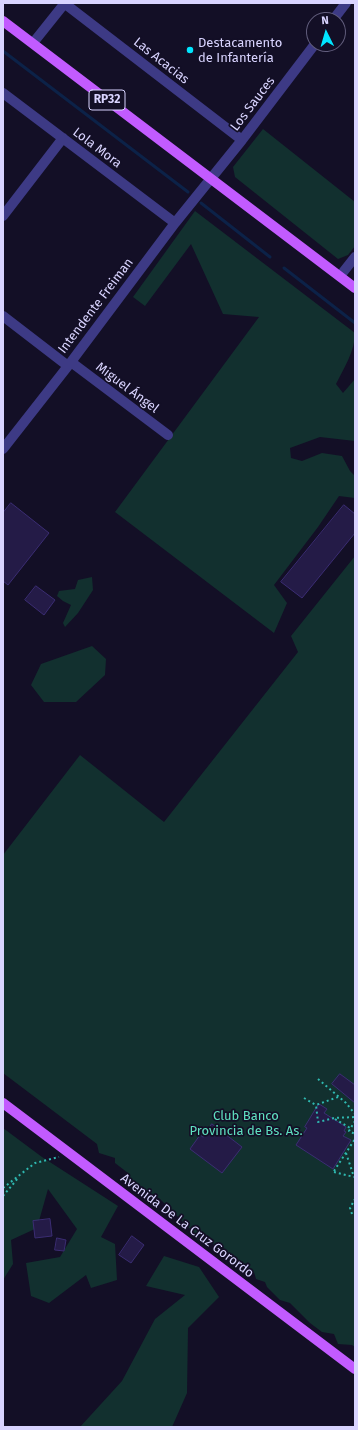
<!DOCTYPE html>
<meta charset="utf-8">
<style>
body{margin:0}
#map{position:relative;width:358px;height:1430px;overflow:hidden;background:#130f26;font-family:"Fira Sans",sans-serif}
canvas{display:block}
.frame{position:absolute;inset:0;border:4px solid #d9d4ff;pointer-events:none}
.north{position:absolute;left:306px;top:12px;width:40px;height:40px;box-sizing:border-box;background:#130f26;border:1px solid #625e7d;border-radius:50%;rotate:355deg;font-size:11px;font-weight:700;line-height:16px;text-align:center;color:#d9d4ff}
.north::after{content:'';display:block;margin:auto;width:14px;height:18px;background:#00e5ff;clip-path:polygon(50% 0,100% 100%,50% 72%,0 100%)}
</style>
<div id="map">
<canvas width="358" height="1430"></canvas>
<div class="frame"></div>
<div class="north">N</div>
</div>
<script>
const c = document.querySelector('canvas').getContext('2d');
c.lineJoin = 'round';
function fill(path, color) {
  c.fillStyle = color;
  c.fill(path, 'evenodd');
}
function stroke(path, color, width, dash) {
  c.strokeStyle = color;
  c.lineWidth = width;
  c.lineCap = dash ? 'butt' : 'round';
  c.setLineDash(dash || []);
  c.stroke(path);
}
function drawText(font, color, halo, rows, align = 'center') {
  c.font = font + ' "Fira Sans",sans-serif';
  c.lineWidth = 3.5;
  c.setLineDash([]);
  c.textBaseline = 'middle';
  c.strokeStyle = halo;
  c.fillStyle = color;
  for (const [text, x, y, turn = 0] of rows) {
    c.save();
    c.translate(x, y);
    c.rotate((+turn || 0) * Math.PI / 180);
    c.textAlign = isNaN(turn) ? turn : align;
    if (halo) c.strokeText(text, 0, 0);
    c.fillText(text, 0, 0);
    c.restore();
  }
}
fill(new Path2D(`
 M263 129 355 202V246L348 255 338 259 235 177 233 167Z
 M195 211 355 333C355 351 344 368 336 384L343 393 355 379V441L320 437 290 448 291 458 302 461 322 453 342 456 350 471 355 476V498L339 496 318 527 274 585 287 603 274 633 115 512 259 317 223 314 191 244 145 306 133 297Z
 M355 556V1355V1347L352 1345 338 1344 334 1334 322 1332 310 1323 290 1303 280 1300 267 1287 265 1282 256 1279 254 1272 242 1269 232 1258 216 1252 213 1243 199 1242 193 1232 160 1199 130 1180 128 1173 115 1163V1158L99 1153 97 1144 3 1073V855L80 755 164 822 298 652 291 636Z
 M92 577 93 590 78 613 65 627 63 623 71 605 63 601 57 596 59 591 75 589 78 580Z
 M92 646 106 659 105 675 76 702H44L31 685 41 664Z
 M3 1128 42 1157 118 1206 101 1237 115 1244 117 1280 91 1288 86 1275 49 1303 31 1296 26 1263 60 1257 77 1229 48 1189 37 1228 11 1240 13 1264 3 1280Z
 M164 1256 199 1267 219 1297 188 1328 187 1393 172 1427H80L122 1381 155 1319 185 1295 146 1286Z`), '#12302f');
stroke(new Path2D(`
 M3 51 188 192
 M201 203 270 257
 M284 268 355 323`), '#0c2248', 3);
const building = new Path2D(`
 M11 503 49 533 8 585 3 581V513Z
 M344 505 355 514V533L302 598 281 582Z
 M36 586 55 600 44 615 25 600Z
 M340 1074 355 1085V1103L332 1084Z
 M319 1104 327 1109 324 1113 346 1127 344 1131 346 1132 343 1136 351 1140 333 1169 296 1145 307 1128 305 1127Z
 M212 1124 242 1147 222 1173 190 1149 200 1135 203 1137Z
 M50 1219 52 1236 35 1238 33 1221Z
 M132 1236 144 1245 131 1263 119 1255Z
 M57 1238 66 1240 64 1251 55 1250Z`);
fill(building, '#241b47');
stroke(building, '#3b2d73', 1);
stroke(new Path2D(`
 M318 1079 346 1103 355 1114
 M338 1097 316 1105 318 1122 334 1118 355 1117
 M304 1098 316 1105
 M335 1119 350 1128
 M355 1121 349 1131 355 1134
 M346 1153 354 1177
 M334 1171 355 1139
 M334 1172 354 1177
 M3 1188 35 1163 59 1157
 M3 1196 19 1177
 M352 1214 350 1208 355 1199`), '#2fb8b0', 2, [2, 3]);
stroke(new Path2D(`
 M64 3 242 140
 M333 20 346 3
 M33 43 65 3
 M3 93 175 223
 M3 216 63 138
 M340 276 355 257
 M3 316 68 366
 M71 362 168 435
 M3 449 68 366 175 223 242 140 315 44`), '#3d3a85', 10);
stroke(new Path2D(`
 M3 21 355 288
 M3 1103 355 1369`), '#c25bff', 10);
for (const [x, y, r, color] of [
 [190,50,4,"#00e5ff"]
]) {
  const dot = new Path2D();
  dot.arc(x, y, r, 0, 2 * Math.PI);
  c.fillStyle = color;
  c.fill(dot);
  stroke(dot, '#130f26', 1.5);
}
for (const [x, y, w] of [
 [107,100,36]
]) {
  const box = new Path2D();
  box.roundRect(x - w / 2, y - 10, w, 20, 3);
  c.fillStyle = '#130f26';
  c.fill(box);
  stroke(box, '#d9d4ff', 1);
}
drawText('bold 12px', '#d9d4ff', null, [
 ["RP32",107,100]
]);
drawText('13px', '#d9d4ff', '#130f26', [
 ["Destacamento",198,43],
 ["de Infantería",198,58]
], 'left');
drawText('13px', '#d9d4ff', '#130f26', [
 ["Las Acacias",161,61,38],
 ["Los Sauces",253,104,-53],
 ["Lola Mora",97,148,37],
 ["Intendente Freiman",96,306,-53],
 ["Miguel Ángel",127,388,37],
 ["Avenida De La Cruz Gorordo",187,1226,37]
]);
drawText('13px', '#5fe0c0', '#130f26', [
 ["Club Banco",246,1116],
 ["Provincia de Bs. As.",246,1131]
]);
</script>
